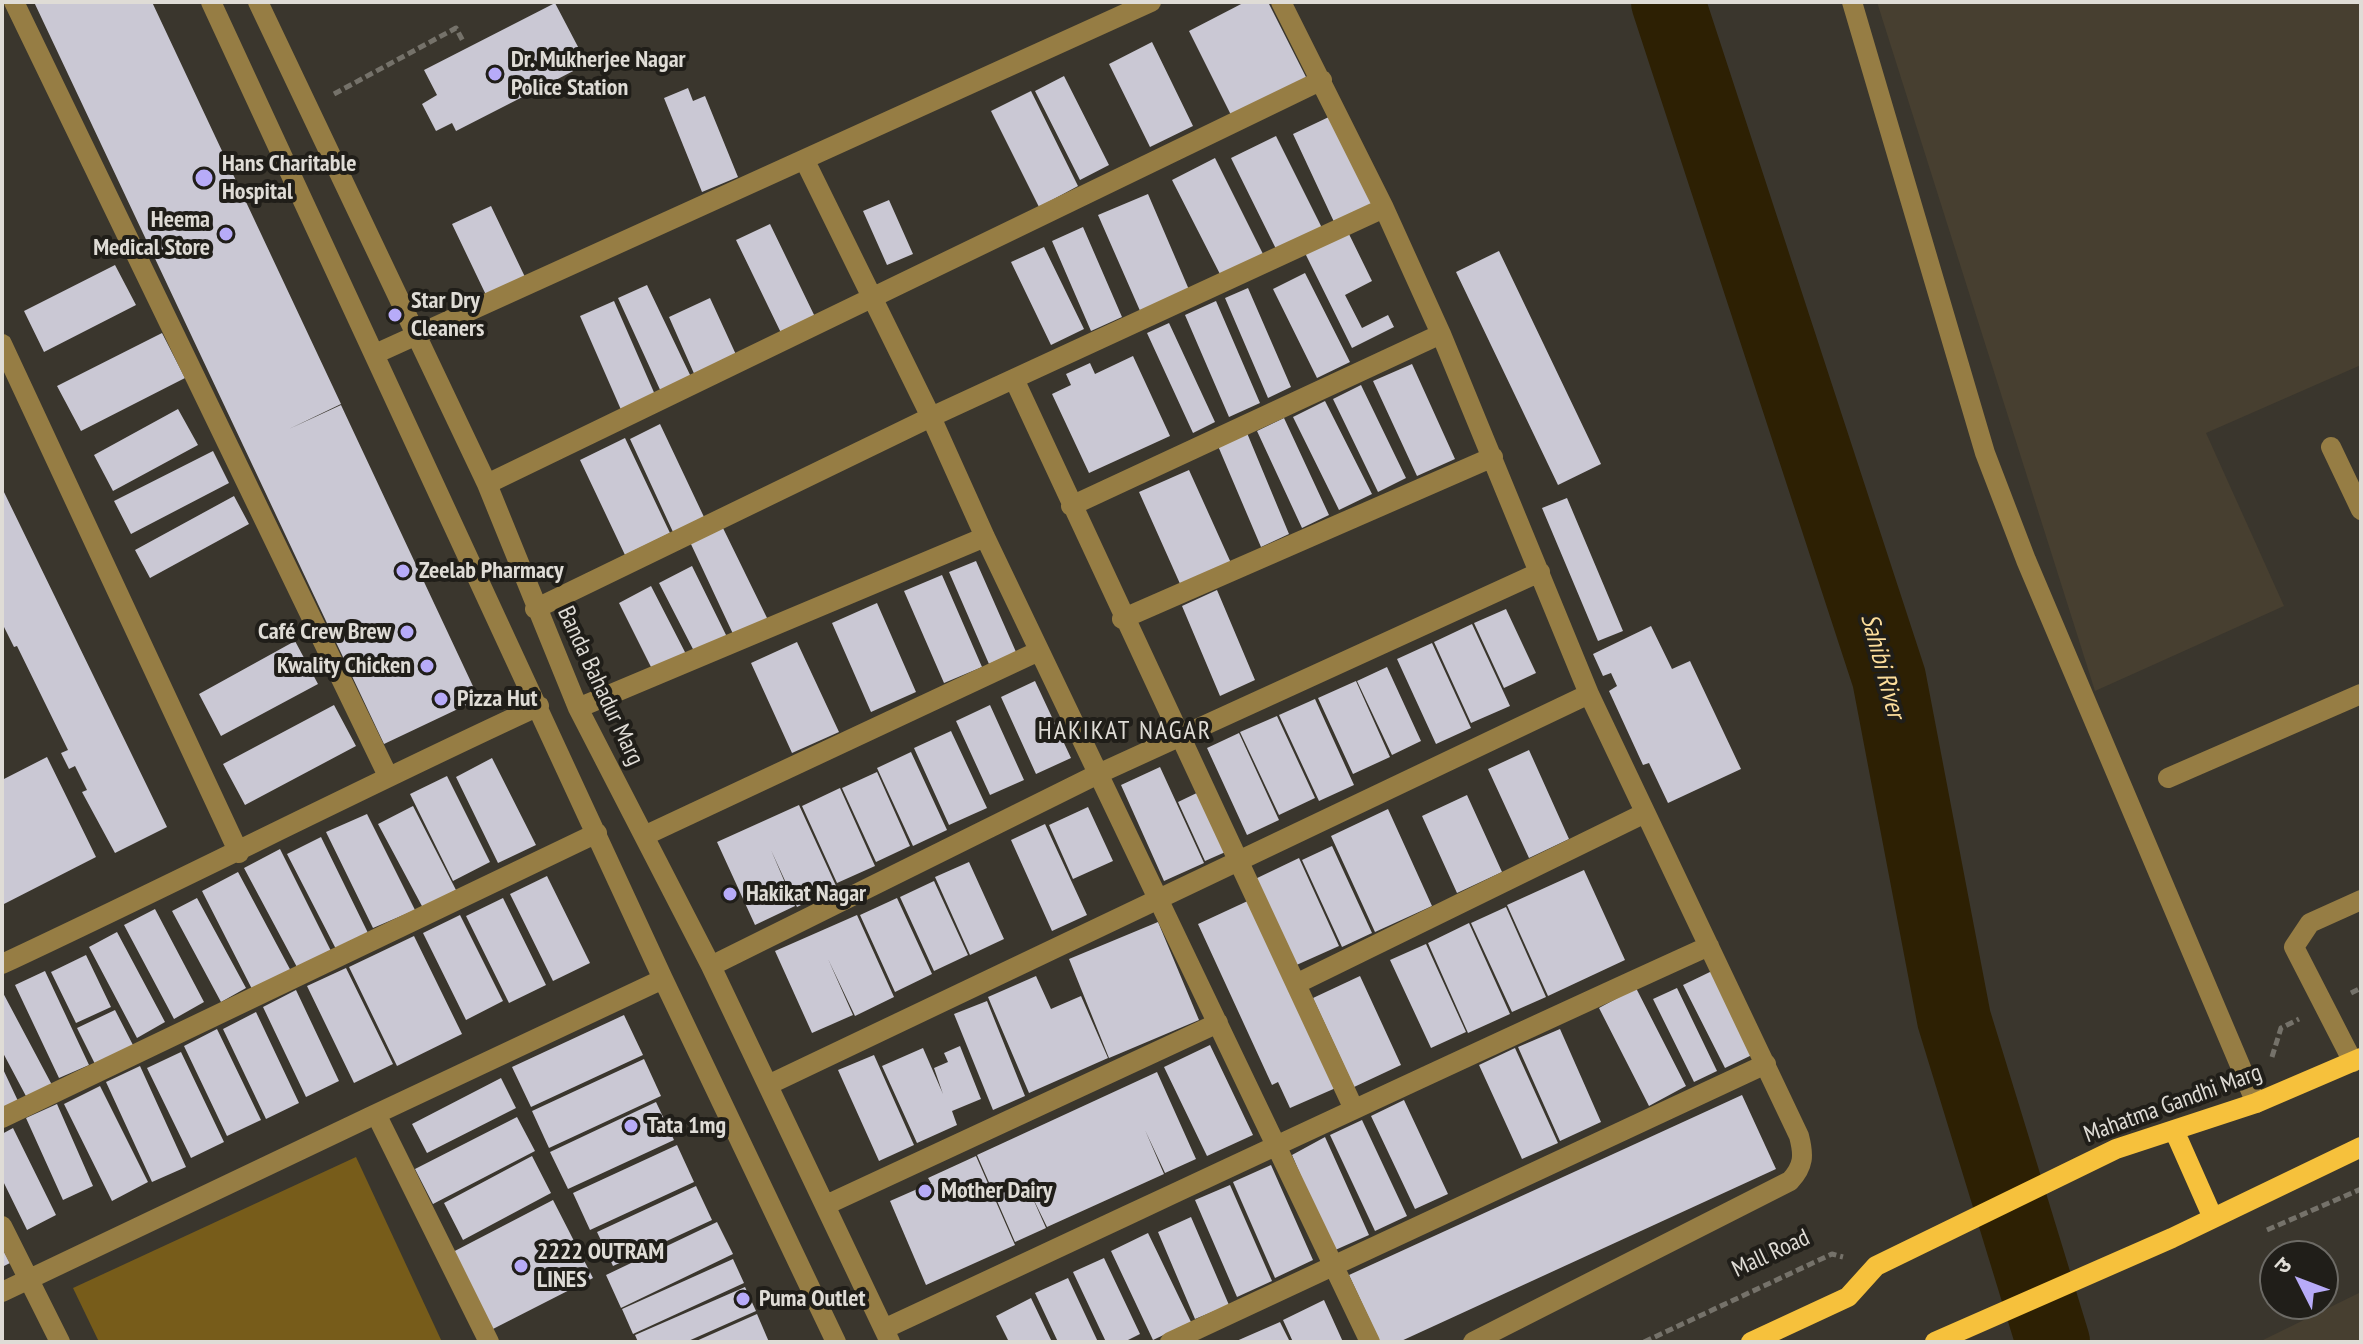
<!DOCTYPE html>
<meta charset="utf-8">
<style>
body{margin:0}
#map{position:relative;width:2363px;height:1344px;overflow:hidden;background:#3a362d;font-family:"PT Sans Narrow","Noto Sans Devanagari",sans-serif}
canvas{display:block}
.frame{position:absolute;inset:0;border:4px solid #dfdcd6;pointer-events:none}
.north{position:absolute;left:2259px;top:1240px;width:80px;height:80px;box-sizing:border-box;background:#201e19;border:2px solid #6c6a65;border-radius:50%;rotate:312deg;font-size:22px;font-weight:700;line-height:32px;text-align:center;color:#dfdcd6}
.north::after{content:'';display:block;margin:auto;width:28px;height:36px;background:#b7abf8;clip-path:polygon(50% 0,100% 100%,50% 72%,0 100%)}
</style>
<div id="map">
<canvas width="2363" height="1344"></canvas>
<div class="frame"></div>
<div class="north">उ</div>
</div>
<script>
const c = document.querySelector('canvas').getContext('2d');
c.lineJoin = 'round';
function fill(path, color) {
  c.fillStyle = color;
  c.fill(path, 'evenodd');
}
function stroke(path, color, width, dash) {
  c.strokeStyle = color;
  c.lineWidth = width;
  c.lineCap = dash ? 'butt' : 'round';
  c.setLineDash(dash || []);
  c.stroke(path);
}
function drawText(font, color, halo, rows, align = 'center') {
  c.font = font + ' "PT Sans Narrow",sans-serif';
  c.lineWidth = 8;
  c.setLineDash([]);
  c.textBaseline = 'middle';
  c.strokeStyle = halo;
  c.fillStyle = color;
  for (const [text, x, y, turn = 0] of rows) {
    c.save();
    c.translate(x, y);
    c.rotate((+turn || 0) * Math.PI / 180);
    c.textAlign = isNaN(turn) ? turn : align;
    if (halo) c.strokeText(text, 0, 0);
    c.fillText(text, 0, 0);
    c.restore();
  }
}
fill(new Path2D(`
 M1877 2H2361V365L2206 433 2284 606 2095 691Z
 M2361 1292V1342H2259Z`), '#473f30');
fill(new Path2D(`
 M356 1157 442 1342H99L73 1288Z`), '#775c1a');
stroke(new Path2D(`
 M1668 2 1889 678 1954 1019 2053 1342`), '#2d2003', 74);
fill(new Path2D(`
 M34 2H152L341 404 289 429 341 405 479 699 384 744Z
 M1245 2H1268L1307 79 1232 117 1189 31Z
 M555 3 587 64 456 131 452 123 436 131 422 104 437 95 424 70Z
 M1152 42 1193 126 1150 147 1109 64Z
 M1064 76 1109 165 1080 180 1035 91Z
 M688 88 693 101 705 96 738 177 702 192 664 98Z
 M1031 91 1078 186 1039 207 991 111Z
 M1333 115 1376 205 1335 224 1293 134Z
 M1276 136 1323 230 1278 253 1231 158Z
 M1215 158 1265 258 1223 280 1172 180Z
 M1148 194 1190 292 1141 313 1098 215Z
 M889 200 913 254 887 265 863 211Z
 M491 206 525 277 486 295 452 224Z
 M770 224 817 321 783 337 736 240Z
 M1083 227 1122 317 1091 331 1052 241Z
 M1347 230 1372 281 1345 295 1362 328 1388 315 1394 327 1352 348 1304 251Z
 M1044 247 1084 329 1051 345 1011 262Z
 M1499 251 1601 464 1558 485 1456 272Z
 M115 265 136 305 44 352 24 311Z
 M1305 273 1350 362 1317 378 1273 289Z
 M647 285 692 379 662 394 618 298Z
 M1248 288 1291 387 1268 398 1225 298Z
 M710 298 738 359 696 378 669 317Z
 M614 301 656 397 622 412 580 316Z
 M1216 301 1260 403 1229 417 1185 315Z
 M1169 323 1215 422 1193 433 1147 333Z
 M162 333 185 378 81 431 57 386Z
 M1133 356 1170 436 1089 473 1052 394 1071 385 1066 374 1090 363 1095 374Z
 M1412 364 1455 459 1417 476 1373 381Z
 M1361 385 1406 478 1378 492 1333 399Z
 M1325 401 1372 494 1339 510 1293 417Z
 M178 409 198 445 113 491 94 455Z
 M1284 418 1329 515 1302 528 1257 431Z
 M660 424 704 517 673 532 630 439Z
 M1247 433 1289 534 1261 547 1218 446Z
 M625 438 670 533 625 555 580 460Z
 M213 451 229 483 131 534 114 501Z
 M1189 470 1231 563 1181 586 1139 492Z
 M2 488 167 827 115 853 82 792 87 790 75 766 69 769 61 753 68 750 17 646 14 647 2 623Z
 M234 496 249 524 150 578 135 550Z
 M1567 498 1623 631 1598 641 1542 508Z
 M722 526 768 620 734 636 690 542Z
 M976 561 1016 652 989 664 949 572Z
 M692 566 727 637 695 653 659 583Z
 M942 575 982 667 944 683 904 591Z
 M651 586 687 656 654 673 619 603Z
 M1217 590 1255 680 1220 696 1182 606Z
 M877 603 916 692 871 712 832 623Z
 M1506 609 1536 673 1504 688 1474 623Z
 M1472 624 1510 706 1471 723 1434 642Z
 M1651 626 1672 669 1690 661 1741 769 1668 803 1649 763 1643 765 1609 691 1617 686 1611 673 1603 676 1593 654Z
 M295 641 318 684 221 736 199 694Z
 M797 642 839 732 792 753 751 663Z
 M1432 643 1471 728 1436 744 1397 659Z
 M1387 667 1421 741 1392 755 1357 681Z
 M1035 681 1071 758 1036 774 1001 697Z
 M1356 681 1390 757 1353 774 1318 698Z
 M1315 699 1354 785 1319 801 1279 715Z
 M334 705 356 746 245 805 223 764Z
 M990 705 1024 780 990 795 956 721Z
 M1277 716 1315 798 1279 815 1240 732Z
 M951 731 987 808 949 825 914 748Z
 M1239 733 1279 820 1247 835 1207 748Z
 M1529 750 1569 839 1529 858 1488 769Z
 M911 752 947 830 913 846 877 768Z
 M47 757 96 857 2 905V780Z
 M492 758 536 845 498 863 456 777Z
 M1160 767 1204 863 1164 881 1121 785Z
 M877 772 910 846 876 862 842 788Z
 M447 776 490 862 453 881 410 794Z
 M840 788 875 866 837 883 802 806Z
 M1203 790 1230 850 1205 861 1178 802Z
 M1467 795 1502 872 1457 893 1422 816Z
 M799 805 837 888 797 907 771 850 795 906 755 925 717 842Z
 M413 806 456 890 423 908 378 824Z
 M1088 807 1113 861 1073 879 1049 825Z
 M1388 809 1432 906 1375 932 1331 836Z
 M367 814 415 910 373 928 326 832Z
 M1045 824 1087 915 1052 931 1011 840Z
 M321 837 368 933 337 951 287 854Z
 M1332 846 1372 933 1342 947 1302 860Z
 M280 849 332 953 298 969 244 868Z
 M1299 858 1339 946 1292 967 1253 880Z
 M969 862 1004 939 970 955 935 877Z
 M1584 870 1625 960 1548 996 1507 905Z
 M238 872 292 973 253 991 202 891Z
 M547 876 590 963 553 981 510 894Z
 M934 881 968 955 934 971 900 897Z
 M197 898 246 988 221 1002 172 911Z
 M503 898 546 985 509 1003 466 916Z
 M897 898 932 974 895 992 860 915Z
 M1252 899 1338 1087 1290 1108 1278 1082 1272 1085 1198 924Z
 M1506 907 1546 997 1512 1012 1471 923Z
 M155 909 204 1002 174 1019 124 925Z
 M460 915 503 1001 466 1020 423 933Z
 M857 915 894 997 855 1016 828 959 853 1015 812 1033 775 951Z
 M1158 922 1199 1020 1109 1058 1069 959Z
 M1469 923 1510 1014 1468 1033 1428 943Z
 M117 932 165 1022 137 1038 89 947Z
 M414 936 462 1034 397 1066 349 967Z
 M1426 944 1466 1032 1431 1048 1390 960Z
 M86 955 111 1007 76 1023 51 972Z
 M346 968 393 1064 354 1083 307 986Z
 M45 971 89 1065 59 1078 15 985Z
 M1712 971 1754 1054 1725 1068 1683 985Z
 M1036 976 1051 1009 1081 996 1108 1058 1029 1093 988 997Z
 M1360 976 1401 1065 1354 1087 1313 998Z
 M1636 988 1686 1086 1649 1106 1599 1008Z
 M1677 988 1717 1071 1694 1082 1653 999Z
 M296 990 339 1081 306 1097 263 1007Z
 M2 991 52 1085 27 1098 2 1051Z
 M987 1001 1025 1096 993 1110 954 1014Z
 M115 1010 134 1047 96 1066 77 1028Z
 M256 1012 299 1103 266 1119 223 1029Z
 M624 1015 643 1055 531 1107 512 1067Z
 M217 1029 261 1120 227 1136 184 1046Z
 M1560 1029 1601 1122 1560 1141 1518 1047Z
 M1210 1045 1253 1135 1207 1156 1164 1067Z
 M960 1046 981 1099 952 1111 957 1125 917 1143 882 1066 923 1048 943 1094 934 1068 948 1062 944 1053Z
 M1515 1048 1558 1143 1522 1159 1479 1065Z
 M181 1052 224 1142 191 1158 147 1068Z
 M874 1055 914 1145 879 1161 838 1070Z
 M644 1059 661 1096 549 1148 532 1111Z
 M140 1066 186 1167 152 1182 106 1082Z
 M2 1067 18 1101 2 1108Z
 M1157 1072 1196 1159 1165 1173 1145 1130 1164 1174 1047 1227 1030 1192 1046 1228 1015 1242 977 1155Z
 M501 1078 516 1108 427 1153 412 1124Z
 M100 1086 148 1182 112 1201 64 1104Z
 M1742 1095 1776 1169 1399 1342H1380L1349 1275Z
 M1404 1100 1448 1194 1415 1209 1371 1116Z
 M656 1102 674 1140 568 1189 550 1152Z
 M57 1104 93 1186 63 1200 26 1118Z
 M517 1117 535 1151 433 1204 415 1169Z
 M1362 1120 1407 1216 1375 1231 1330 1135Z
 M13 1128 56 1215 27 1230 2 1179V1134Z
 M1325 1137 1369 1235 1333 1251 1292 1155Z
 M677 1145 694 1182 590 1230 573 1193Z
 M532 1156 551 1193 463 1240 444 1203Z
 M976 1156 1015 1245 926 1285 890 1201 931 1183 928 1178Z
 M1271 1165 1313 1260 1275 1278 1233 1182Z
 M1230 1185 1272 1281 1237 1297 1195 1200Z
 M696 1186 712 1220 613 1266 597 1232Z
 M553 1200 593 1278 489 1331 449 1254Z
 M1191 1217 1229 1305 1195 1319 1158 1232Z
 M717 1222 733 1254 621 1308 606 1275Z
 M1148 1233 1191 1322 1153 1340 1111 1251Z
 M2 1248 10 1263 2 1267Z
 M1104 1258 1140 1334 1124 1342H1106L1073 1272Z
 M733 1259 744 1283 633 1334 622 1309Z
 M1068 1278 1098 1342H1058L1035 1293Z
 M745 1287 756 1311 686 1342H638L635 1335Z
 M1031 1298 1052 1342H1009L996 1316Z
 M1324 1300 1343 1342H1293L1283 1320Z
 M757 1314 769 1342H694Z
 M1280 1322 1290 1342H1234L1241 1339Z`), '#cac8d4');
stroke(new Path2D(`
 M334 94 456 28 464 43
 M2351 993 2361 988
 M2272 1057 2281 1028 2299 1019
 M2267 1230 2361 1189
 M1644 1342 1832 1254 1843 1257`), '#75726a', 5, [8, 4]);
stroke(new Path2D(`
 M14 2 388 776
 M211 2 663 979 836 1342
 M258 2 487 484 578 708 711 966 890 1342
 M1281 2 1384 208 1441 334 1589 694 1799 1136C1804 1155 1804 1166 1790 1181L1473 1342
 M1852 2 1985 453 2026 560 2256 1103
 M2 344 239 853
 M375 354 1151 2
 M1014 379 1353 1107
 M2331 447 2361 510
 M487 484 1322 80
 M1071 506 1441 334
 M535 609 931 417 805 161
 M1122 619 1493 457
 M578 708 985 537
 M2168 778 2361 694
 M644 836 1039 651
 M2 964C182 880 359 789 539 706
 M711 966 1098 774 1540 572
 M1296 984 1645 813
 M2353 1062 2294 947 2310 923 2361 900
 M768 1085 1589 694
 M376 1114 663 979
 M2 1118 597 833
 M826 1205 1218 1023
 M2 1226 60 1342
 M2 1292 376 1114 489 1342
 M884 1329C1159 1201 1433 1071 1709 946
 M1170 1342 1766 1064
 M1370 1342 985 537 931 417 1384 208`), '#967d44', 20);
stroke(new Path2D(`
 M2174 1130 2213 1218
 M1751 1342 1848 1297 1876 1266 2116 1149 2256 1103 2361 1058
 M1935 1342 2172 1238 2361 1147`), '#f6c13c', 20);
for (const [x, y, r, color] of [
 [495,74,8,"#b7abf8"],
 [204,178,10,"#b7abf8"],
 [226,234,8,"#b7abf8"],
 [395,315,8,"#b7abf8"],
 [403,571,8,"#b7abf8"],
 [407,632,8,"#b7abf8"],
 [427,666,8,"#b7abf8"],
 [441,699,8,"#b7abf8"],
 [730,894,8,"#b7abf8"],
 [631,1126,8,"#b7abf8"],
 [925,1191,8,"#b7abf8"],
 [521,1266,8,"#b7abf8"],
 [743,1299,8,"#b7abf8"]
]) {
  const dot = new Path2D();
  dot.arc(x, y, r, 0, 2 * Math.PI);
  c.fillStyle = color;
  c.fill(dot);
  stroke(dot, '#201e19', 3);
}
drawText('bold 24px', '#dfdcd6', '#201e19', [
 ["Dr. Mukherjee Nagar",511,60],
 ["Police Station",511,88],
 ["Hans Charitable",222,164],
 ["Hospital",222,192],
 ["Heema",210,220,"right"],
 ["Medical Store",210,248,"right"],
 ["Star Dry",411,301],
 ["Cleaners",411,329],
 ["Zeelab Pharmacy",419,571],
 ["Café Crew Brew",391,632,"right"],
 ["Kwality Chicken",411,666,"right"],
 ["Pizza Hut",457,699],
 ["Hakikat Nagar",746,894],
 ["Tata 1mg",647,1126],
 ["Mother Dairy",941,1191],
 ["2222 OUTRAM",537,1252],
 ["LINES",537,1280],
 ["Puma Outlet",759,1299]
], 'left');
drawText('24px', '#dfdcd6', '#201e19', [
 ["Banda Bahadur Marg",600,686,65],
 ["Mahatma Gandhi Marg",2173,1104,-20],
 ["Mall Road",1771,1254,-25]
]);
drawText('italic 26px', '#fdde9c', '#201e19', [
 ["Sahibi River",1882,666,75]
]);
c.letterSpacing = '2px';
drawText('26px', '#dfdcd6', '#201e19', [
 ["HAKIKAT NAGAR",1125,732]
]);
c.letterSpacing = '0px';
</script>
